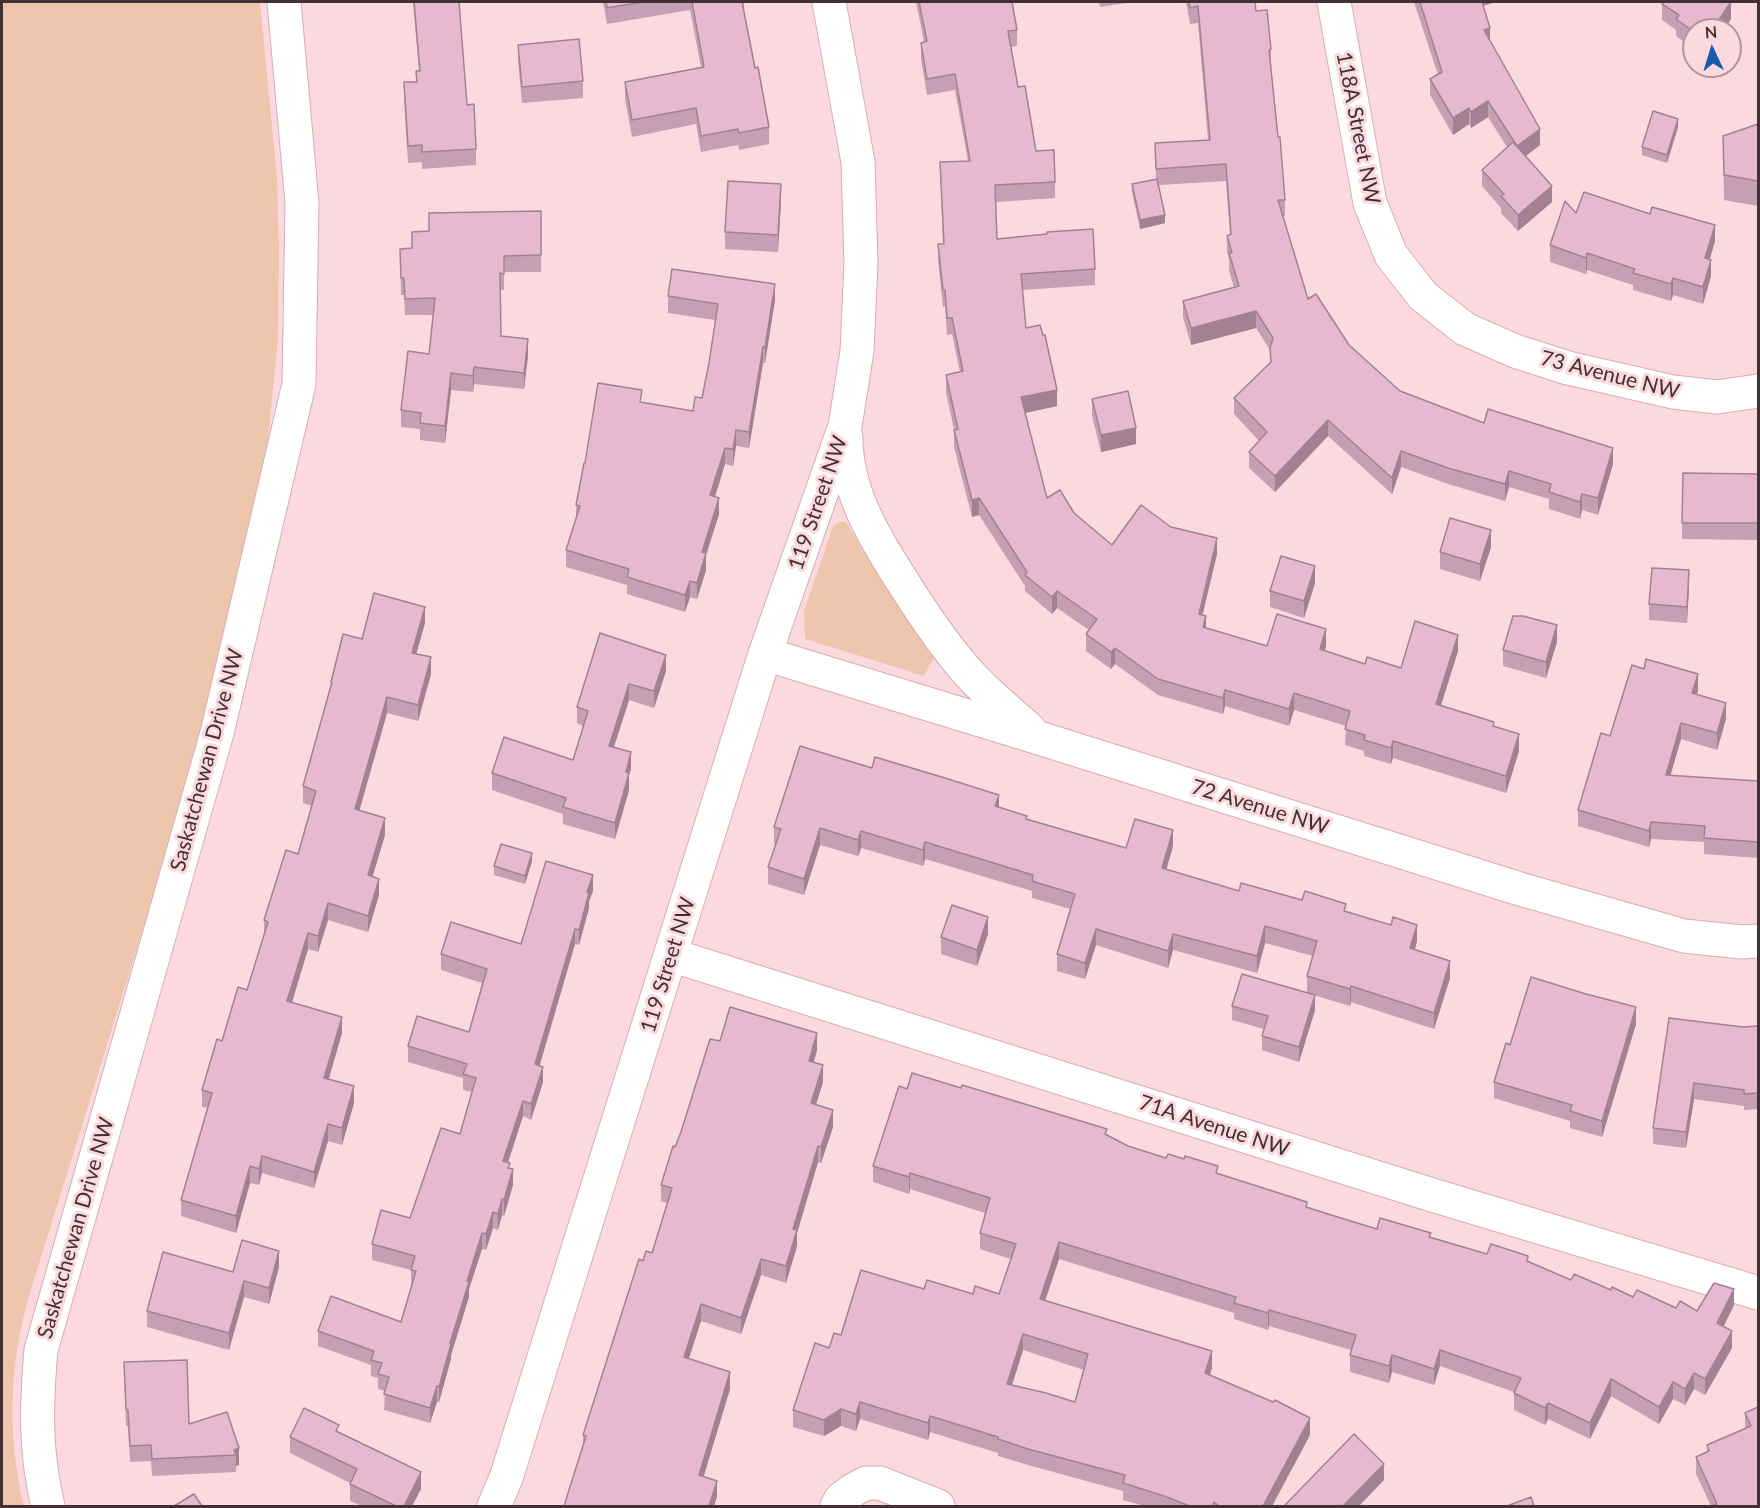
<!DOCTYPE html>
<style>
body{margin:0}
#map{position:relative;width:1760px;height:1508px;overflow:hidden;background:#fbd9de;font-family:Lato,sans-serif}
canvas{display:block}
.frame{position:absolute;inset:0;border:3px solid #423134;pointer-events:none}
.north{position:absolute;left:1682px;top:18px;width:60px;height:60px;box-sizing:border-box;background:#fbd9de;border:2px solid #b1969a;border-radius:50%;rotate:356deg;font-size:16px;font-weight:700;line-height:24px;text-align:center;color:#423134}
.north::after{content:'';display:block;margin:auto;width:21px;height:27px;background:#195cac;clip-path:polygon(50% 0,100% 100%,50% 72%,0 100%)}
</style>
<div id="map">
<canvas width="1760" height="1508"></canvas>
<div class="frame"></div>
<div class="north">N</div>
</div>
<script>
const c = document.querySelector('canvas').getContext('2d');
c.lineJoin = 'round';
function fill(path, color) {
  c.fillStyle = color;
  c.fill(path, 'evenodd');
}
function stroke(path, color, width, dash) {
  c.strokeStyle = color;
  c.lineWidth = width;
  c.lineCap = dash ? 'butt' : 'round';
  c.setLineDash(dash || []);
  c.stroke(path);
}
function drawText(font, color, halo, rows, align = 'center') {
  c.font = font + ' Lato,sans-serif';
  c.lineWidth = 6;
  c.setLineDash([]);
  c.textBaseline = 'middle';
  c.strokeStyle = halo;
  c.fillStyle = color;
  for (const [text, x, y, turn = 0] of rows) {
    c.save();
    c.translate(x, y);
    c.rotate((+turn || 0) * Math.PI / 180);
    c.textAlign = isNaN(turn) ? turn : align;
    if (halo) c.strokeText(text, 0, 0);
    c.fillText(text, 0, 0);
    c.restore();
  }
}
fill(new Path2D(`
 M2 2H260L277 178 279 251 278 339 265 467 223 671 29 1296C9 1365 7 1437 24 1506H2Z
 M840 522H846L887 590 935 656 924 676 805 639 804 611 833 526Z`), '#eec6ad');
const minor = new Path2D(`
 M1334 2 1370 203 1391 255 1423 296 1465 329 1515 351 1568 368 1673 392 1717 397 1758 391
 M846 437C846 489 871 532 899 576 919 608 940 640 965 669 984 691 1007 710 1029 729
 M765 654 1039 738 1520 889 1684 936 1742 942 1758 941
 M671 955 1429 1194 1758 1293
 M48 1506C35 1452 36 1406 41 1350L217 733 299 384 302 203 284 2
 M494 1506 506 1478 765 654 845 426 857 351 861 263 858 162 829 2
 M837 1506 841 1499 853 1490 866 1483H880L938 1506`);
stroke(minor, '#d6adb3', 35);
stroke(minor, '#fff', 33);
fill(new Path2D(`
 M413 2H459L467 105 476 149V165L422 169V162L408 163 404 99V82H416V71H419Z
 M603 2H744V10L755 68 769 127V144L739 150 738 145 701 152 696 124 632 137 625 99V82L701 67 690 10 607 24Z
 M916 2H1012L1017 30V46L1011 47 1018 87 1036 151 1055 182V198L996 202 997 239 1095 269V285L1022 290 1026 328 1057 406 1025 413 1047 498 1074 513 1112 545 1171 527 1217 554 1202 615 1206 628 1267 646H1326L1324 651 1365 664 1401 668 1458 651 1441 705 1494 727 1519 751 1506 793 1393 758 1391 764 1364 756V751L1345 745 1346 726 1294 710 1289 726 1225 706 1223 714 1158 695 1115 664 1111 669 1086 651V634L1089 630 1057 608 1052 614 1025 591V586L979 515 972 517 954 447V430L946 392V375L960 372 952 334 947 335 945 306 943 307 938 261V244H943L940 162 968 161 955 90 927 95 921 59V43L924 42Z
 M1099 2H1133L1100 7Z
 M1186 2H1255L1256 11 1271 49V66L1285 200V216H1283L1308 299 1349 345 1400 391 1484 423 1613 464 1598 515 1582 510 1580 519 1549 509V499L1509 487 1505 501 1448 484 1401 467 1392 494 1328 436 1275 492 1249 468V452L1259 441 1234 414V398L1270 363V350L1256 328 1191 345 1183 317V301L1234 288 1229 270V259L1227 252V236L1230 235 1226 181 1159 185 1165 223 1140 229 1132 192V184L1156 179 1155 143 1208 140 1198 23 1190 24Z
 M1414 2H1496L1483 5 1490 42 1540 145 1525 156 1552 202 1518 231 1501 213V208L1482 186V170L1507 147 1488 117 1471 128 1469 124 1453 135 1430 95V79L1438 75Z
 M1662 4 1731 19 1694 30V49L1676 36V30L1662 20Z
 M518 45 583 81V98L522 103 518 61Z
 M1758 124V206L1724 200 1723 136Z
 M1678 127 1667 163 1642 155V147Z
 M781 201 778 252 725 249V232Z
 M541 211V272H504V290H500L501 336 528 356 524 389 474 384 473 392 451 390 445 443 420 440V429L401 427V410L429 354 433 315H405L404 295H401L400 249 412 248 429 231Z
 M1715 241 1710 259 1711 276 1703 304 1673 295 1671 301 1633 290V285L1587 270 1586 274 1550 262V245Z
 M668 296 775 300 765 363H763L749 448 736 446 733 466 725 464 715 497 719 514 706 555V570L697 599 690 597 685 612 627 594V585L566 567V550L576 520V505L585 463 642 403 693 411 702 398 709 363 715 320 668 313Z
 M1092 399 1136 444 1101 452 1092 416Z
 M1683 473 1758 474V540L1682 539Z
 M1491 547 1480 581 1440 569V552Z
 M1315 583 1304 618 1270 607V591Z
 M1689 587 1687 623 1649 620V604Z
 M425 623 416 654 431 674 418 721 387 713 359 811 385 835 372 877 379 895 368 932 328 920 318 952 308 949 292 1003 342 1033 329 1079 354 1103 342 1145 328 1141 314 1188 262 1173 259 1185 250 1183 236 1233 181 1216V1200L208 1108 202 1107V1090L222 1041 247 990 264 937V920L298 854 312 806 303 803V786L331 687V682L362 639Z
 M600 633 666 671 654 708 629 700 614 747 631 769 629 775V790L615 839 563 824V814L492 790V773L573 760 583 726 577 723V707Z
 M1557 642 1546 678 1503 666V650Z
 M1698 691 1696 695 1726 719 1717 750 1681 739 1670 775 1758 781V858L1704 854V842L1651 839 1649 847 1578 826V810L1610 736Z
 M872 768 999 807 1027 819 1126 848 1173 846 1166 869 1239 891 1346 912 1417 941 1415 950 1450 978 1434 1029 1351 1002 1350 1006 1307 993V976L1313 956 1265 943 1257 973 1173 950 1168 968 1096 945 1085 979 1057 971V954L1070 909 1032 898V891L925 859 923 866 861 848 858 856 820 845 804 895 768 884V867L776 844H774V827Z
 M532 861 525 884 494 875V866Z
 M593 891 589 901V908L579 945 575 944 540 1065 543 1082 531 1120 523 1116 508 1163 513 1185 504 1216 502 1215 498 1230 493 1228 486 1250 482 1249 469 1289V1297L451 1355V1359L439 1402H437L430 1423 384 1410 385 1391 378 1389V1378L371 1376V1365L318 1346V1331L401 1322 411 1286V1270L372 1260V1244L410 1218 460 1134 472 1092 463 1090V1078L408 1062V1046L469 1032 482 983 441 970V954L521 944Z
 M988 934 977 966 941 954V937Z
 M1232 1006 1315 1010 1299 1062 1262 1050V1036L1264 1029 1232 1020Z
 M1636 1024 1602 1137 1570 1128V1121L1494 1098V1082L1510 1045Z
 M1758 1026V1109L1744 1110V1106L1694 1099 1686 1148 1653 1144V1128L1743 1027Z
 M720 1041 817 1050 814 1062 823 1082 816 1105 833 1127 821 1163 818 1162 797 1233V1246L786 1283 761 1275 741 1334 701 1321 688 1359 730 1389 703 1477 717 1497 583 1447V1435L643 1261 652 1253 667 1203 661 1201V1185L675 1147Z
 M907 1089 1107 1135 1128 1146 1218 1174 1307 1207 1377 1229 1431 1237 1487 1254 1528 1262 1571 1280 1611 1290 1633 1297 1676 1308 1697 1311 1734 1305 1723 1327 1732 1348 1705 1395 1694 1389 1685 1405 1673 1399 1659 1424 1611 1396 1590 1439 1548 1419 1545 1425 1514 1410V1392L1440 1366 1434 1385 1392 1372 1389 1383 1350 1372V1355L1351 1350 1269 1326 1268 1330 1234 1319V1313L1059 1259 1045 1301 1212 1368 1210 1375 1310 1435 1272 1506H1145L1123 1500V1491L1028 1465 998 1456V1453L930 1432 928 1440 860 1419 856 1431 841 1426 824 1436 793 1427V1410L829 1348 841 1335 924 1289 973 1294H999L1011 1259 980 1249V1233L985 1213 910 1189 909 1194 873 1182V1166ZM1023 1350 1084 1370 1075 1402 1012 1385Z
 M279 1267 269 1304 244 1297 229 1350 147 1327V1311L233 1272Z
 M124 1362 189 1424 227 1412 239 1465 236 1466V1472L152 1476 151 1461 130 1462 128 1426H126Z
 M1758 1407V1506H1711L1696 1474V1457L1707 1452V1445L1745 1429V1413Z
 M339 1433 421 1489 412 1506H362L350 1501V1483L290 1453V1437Z`), '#c79fb4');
fill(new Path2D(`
 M1479 2H1496L1479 7Z
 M1731 2V19L1724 30H1712Z
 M1490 28V44L1484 30Z
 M1488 101V117L1471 128V112Z
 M1469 108V124L1453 135V118Z
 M1678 119V127L1667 163V155Z
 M1540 129V145L1517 163V146Z
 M781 184V201L778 252V235Z
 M1552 186V202L1518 231V215Z
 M1165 215V223L1140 229V220Z
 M1715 225V241L1705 274V258Z
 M1587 253V270L1586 274V258Z
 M1711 260V276L1703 304V287Z
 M1673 278V295L1671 301V284Z
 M775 284V300L765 363V347Z
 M1256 311V328L1191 345V328Z
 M528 339V356L524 389V373Z
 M763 347V363L749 448V432Z
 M474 367V384L473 392V376Z
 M451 373V390L445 443V426Z
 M1057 390V406L1021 414V397Z
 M1328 420V436L1275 492V476Z
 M1136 428V444L1101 452V435Z
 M736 430V446L733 466V449Z
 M725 448V464L710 512V495Z
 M1613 448V464L1598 515V498Z
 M1401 451V467L1392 494V478Z
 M1509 471V487L1505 501V484Z
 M1582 494V510L1580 519V502Z
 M719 498V514L706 555V570L697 599V583L702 552Z
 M979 498V515L972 517V500Z
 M1491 530V547L1480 581V564Z
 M1217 538V554L1199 630V614Z
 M1315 566V583L1304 618V601Z
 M1689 570V587L1687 623V607Z
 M690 581V597L685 612V595Z
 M1057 591V608L1052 614V597Z
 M425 607V623L412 669V653Z
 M1206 616V632L1203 627Z
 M1557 625V642L1546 678V662Z
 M1326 629V646L1320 666V649Z
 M1458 635V651L1436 721V704Z
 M1115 648V664L1111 669V652Z
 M666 655V671L654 708V691Z
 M431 657V674L418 721V705Z
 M1698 674V691L1692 710V693Z
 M629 684V700L609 762V746Z
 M1225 690V706L1223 714V698Z
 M1294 693V710L1289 726V709Z
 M387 697V713L355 826V809Z
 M1726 703V719L1717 750V733Z
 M1681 723V739L1666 791V775Z
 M1519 734V751L1506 793V776Z
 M1393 741V758L1391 764V748Z
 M631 752V769L629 775V790L615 839V823L626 772Z
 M999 795V812L995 806Z
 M385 818V835L368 892V875Z
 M1651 822V839L1649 847V831Z
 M820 828V845L804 895V879Z
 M1173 830V846L1162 885V868Z
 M861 831V848L858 856V840Z
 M925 842V859L923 866V850Z
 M532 853V861L525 884V876Z
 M593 875V891L589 901V908L579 945V930L587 892Z
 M379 879V895L368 932V916Z
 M328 903V920L318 952V936Z
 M988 917V934L977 966V950Z
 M1417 925V941L1410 965V948Z
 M1265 926V943L1257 973V956Z
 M575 929V944L535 1080V1064Z
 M1096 929V945L1085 979V963Z
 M308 933V949L287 1018V1001Z
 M1173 934V950L1168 968V951Z
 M1450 961V978L1434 1029V1013Z
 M1351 986V1002L1350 1006V989Z
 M1315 995V1010L1299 1062V1047Z
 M1636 1007V1024L1602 1137V1121Z
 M342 1017V1033L324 1094V1078Z
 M817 1033V1050L809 1077V1061Z
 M823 1065V1082L811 1120V1103Z
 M543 1067V1082L531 1120V1104Z
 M1694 1083V1099L1686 1148V1132Z
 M354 1086V1103L342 1145V1128Z
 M523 1101V1116L503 1177V1161Z
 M833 1110V1127L821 1163V1147Z
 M328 1124V1141L314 1188V1172Z
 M818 1146V1162L797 1233V1246L786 1283V1266L793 1229Z
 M262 1156V1173L259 1185V1169Z
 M250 1166V1183L236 1233V1216Z
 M513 1169V1185L504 1216V1200Z
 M910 1173V1189L909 1194V1177Z
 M502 1199V1215L498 1230V1214Z
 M493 1212V1228L486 1250V1234Z
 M482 1233V1249L469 1289V1297L451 1355V1359L439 1402V1387L467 1281Z
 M1059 1242V1259L1040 1316V1299Z
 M279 1251V1267L269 1304V1288Z
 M761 1259V1275L741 1334V1318Z
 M244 1281V1297L229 1350V1333Z
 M1734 1289V1305L1717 1340V1323Z
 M701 1304V1321L684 1374V1357Z
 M1269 1310V1326L1268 1330V1313Z
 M1732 1331V1348L1705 1395V1379Z
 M1023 1334V1350L1007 1401V1384Z
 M1440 1350V1366L1434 1385V1369Z
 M1212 1351V1368L1205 1390V1373Z
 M1392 1355V1372L1389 1383V1366Z
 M730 1372V1389L699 1492V1475Z
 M1694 1373V1389L1685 1405V1389Z
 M1611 1379V1396L1590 1439V1423Z
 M1673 1382V1399L1659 1424V1407Z
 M437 1386V1402L430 1423V1408Z
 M860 1402V1419L856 1431V1414Z
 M1548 1403V1419L1545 1425V1408Z
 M841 1409V1426L824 1436V1420Z
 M930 1416V1432L928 1440V1423Z
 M1310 1418V1435L1272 1506H1263Z
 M239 1448V1465L236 1466V1455L234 1450Z
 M1384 1464V1480L1359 1506H1343Z
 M421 1472V1489L412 1506H404Z
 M717 1481V1497L714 1506H709Z`), '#a28292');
const building = new Path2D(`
 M414 2H459L467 105 474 104 476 149 422 152V145L408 146 404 82H417L416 71H420Z
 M606 2H643L607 8Z
 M692 2H742L755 68 758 67 769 127 739 133 738 129 701 136 696 108 632 120 625 82 704 67Z
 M919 2H1012L1017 30 1008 31 1018 87 1025 86 1036 151 1054 150 1055 182 995 185 997 239 1047 234V232L1093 229 1095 269 1021 274 1026 328 1040 325 1043 335H1045L1057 390 1021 397 1047 498 1060 490 1074 513 1112 545 1141 505 1171 527 1217 538 1199 614 1206 616 1203 627 1267 646 1277 614 1326 629 1320 649 1365 664 1367 657 1401 668 1415 621 1458 635 1436 704 1494 722 1493 726 1519 734 1506 776 1393 741 1391 748 1364 740 1365 735 1345 729 1350 711 1294 693 1289 709 1225 690 1223 698 1158 679 1115 648 1111 652 1086 634 1097 619 1057 591 1052 597 1025 575 1027 572 979 498 972 500 954 430 958 429 946 375 963 371 952 318H947L945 290H943L938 244H944L940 162 970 161 955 74 927 79 921 43 927 41Z
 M1189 2H1255L1256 11 1267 10 1271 49 1269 50 1278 137H1280L1285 200H1278L1308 299 1316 294 1349 345 1400 391 1484 423 1488 409 1613 448 1598 498 1582 494 1580 502 1549 492 1551 484 1509 471 1505 484 1448 468 1401 451 1392 478 1328 420 1275 476 1249 452 1267 432 1234 398 1271 362 1270 348 1273 338 1256 311 1191 328 1183 301 1239 286 1229 253H1232L1227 236 1231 234 1226 164 1156 169 1155 143 1210 140 1198 6 1190 8Z
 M1420 2H1482L1490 28 1484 30 1540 129 1517 146 1488 101 1471 112 1469 108 1453 118 1430 79 1442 72Z
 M1664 2H1731L1712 30H1694V32L1676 19 1679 15 1662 4Z
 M579 39 583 81 522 87 518 45Z
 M1653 111 1678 119 1667 155 1642 147Z
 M1758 124V181L1724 175 1723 136Z
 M1513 142 1552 186 1518 215 1501 196 1504 194 1482 170Z
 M1157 179 1165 215 1140 220 1132 184Z
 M728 181 781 184 778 235 725 232Z
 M1584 192 1650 214 1652 207 1715 225 1705 258 1711 260 1703 287 1673 278 1671 284 1633 273 1635 269 1587 253 1586 258 1550 245 1565 201 1576 213Z
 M541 211V255L504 256V274L500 273 501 336 528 339 524 373 474 367 473 376 451 373 445 426 420 423 421 413 401 410 408 351 429 354 435 298 405 299 404 278H401L400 249 412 248V232L429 231V213Z
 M672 269 775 284 765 347H763L749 432 736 430 733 449 725 448 710 495 719 498 702 552 706 553 697 583 690 581 685 595 627 577 629 569 566 550 580 506 576 505 584 463H585L598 383 642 390 640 402 693 411 695 397 702 398 709 363 718 304 668 296Z
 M1128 391 1136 428 1101 435 1092 399Z
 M1683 473 1758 474V523H1682Z
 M1450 518 1491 530 1480 564 1440 552Z
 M1281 556 1315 566 1304 601 1270 591Z
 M1652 568 1689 570 1687 607 1649 604Z
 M374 593 425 607 412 653 431 657 418 705 387 697 355 809 385 818 368 875 379 879 368 916 328 903 318 936 308 933 287 1001 342 1017 324 1078 354 1086 342 1128 328 1124 314 1172 262 1156 259 1169 250 1166 236 1216 181 1200 212 1093 202 1090 217 1039 222 1041 238 987 247 990 268 922 264 920 286 850 298 854 316 791 303 786 332 682H331L343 634 362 639Z
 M1513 616H1523L1557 625 1546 662 1503 650Z
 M600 633 666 655 654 691 629 684 609 746 631 752 626 772 629 773 615 823 563 807 566 798 492 773 504 737 573 760 588 711 577 707Z
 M1646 659 1698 674 1692 693 1726 703 1717 733 1681 723 1666 775 1758 781V842L1704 838 1705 826 1651 822 1649 831 1578 810 1601 733 1610 736 1632 665 1644 669Z
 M800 746 872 768 875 757 945 778 999 795 995 806 1027 816 1026 819 1126 848 1135 819 1173 830 1162 868 1239 891 1241 883 1302 900 1305 891 1346 904 1344 911 1391 925 1393 917 1417 925 1410 948 1450 961 1434 1013 1351 986 1350 989 1307 976 1317 941 1265 926 1257 956 1173 934 1168 951 1096 929 1085 963 1057 954 1075 894 1032 881 1033 875 925 842 923 850 861 831 858 840 820 828 804 879 768 867 781 829 774 827Z
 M501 844 532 853 525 876 494 866Z
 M546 861 593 875 587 892 589 893 579 930 575 929 535 1064 543 1067 531 1104 523 1101 503 1161 510 1163 508 1168 513 1169 504 1200 502 1199 498 1214 493 1212 486 1234 482 1233 467 1281 469 1282 450 1343 451 1344 439 1387 437 1386 430 1408 384 1394 389 1377 378 1374 382 1363 371 1360 374 1351 318 1331 331 1296 401 1322 416 1271 411 1270 415 1256 372 1244 381 1210 410 1218 441 1128 460 1134 476 1078 463 1074 467 1064 408 1046 417 1016 469 1032 487 969 441 954 451 922 521 944Z
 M952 905 988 917 977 950 941 937Z
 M1242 974 1315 995 1299 1047 1262 1036 1268 1016 1232 1006Z
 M1531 977 1586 994 1636 1007 1602 1121 1570 1111 1572 1105 1494 1082 1506 1043 1510 1045Z
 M730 1007 817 1033 809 1061 823 1065 811 1103 833 1110 821 1147 818 1146 793 1229 797 1230 786 1266 761 1259 741 1318 701 1304 684 1357 730 1372 699 1475 717 1481 709 1506H564L586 1436 583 1435 639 1259 643 1261 646 1251 652 1253 672 1188 661 1185 673 1146 675 1147 681 1132 710 1039 720 1041Z
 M1669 1018 1743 1027 1758 1026V1093L1744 1094V1090L1694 1083 1686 1132 1653 1128Z
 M912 1073 961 1088 962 1085 1107 1129 1105 1134 1128 1146 1166 1158 1168 1154 1184 1159 1185 1156 1218 1166 1216 1173 1307 1202 1306 1207 1344 1219 1377 1229 1380 1218 1431 1233 1429 1237 1487 1254 1491 1244 1528 1256 1527 1261 1571 1280 1574 1274 1611 1290 1612 1287 1633 1297 1637 1290 1676 1308 1680 1301 1697 1311 1714 1283 1734 1289 1717 1323 1732 1331 1705 1379 1694 1373 1685 1389 1673 1382 1659 1407 1611 1379 1590 1423 1548 1403 1545 1408 1514 1393 1521 1378 1440 1350 1434 1369 1392 1355 1389 1366 1350 1355 1356 1335 1269 1310 1268 1313 1234 1303 1236 1297 1059 1242 1040 1299 1212 1351 1205 1373 1273 1402 1275 1400 1310 1418 1263 1506H1219L1214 1502 1212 1506H1190L1164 1496 1123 1483 1125 1475 1028 1449 998 1439V1437L930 1416 928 1423 860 1402 856 1414 841 1409 824 1420 793 1410 815 1343 829 1348 834 1333 841 1335 861 1270 924 1289 927 1280 973 1294 975 1286 999 1294 1016 1244 980 1233 990 1198 910 1173 909 1177 873 1166 899 1086 907 1089ZM1023 1334 1088 1354 1075 1402 1046 1393 1007 1384Z
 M242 1240 279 1251 269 1288 244 1281 229 1333 147 1311 163 1252 233 1272Z
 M187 1360 189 1424 227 1412 239 1448 234 1450 236 1455 152 1459 151 1445 130 1446 128 1410 126 1409 124 1362Z
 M1758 1407V1506H1711L1717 1504 1696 1457 1709 1451 1707 1445 1751 1426 1745 1413Z
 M304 1408 339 1425 336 1431 421 1472 404 1506H396L350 1484 357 1469 290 1437Z
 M1354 1434 1384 1464 1343 1506H1284Z
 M194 1494 202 1506H174Z
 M1531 1497 1534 1506H1507Z`);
fill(building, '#e7b9d1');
stroke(building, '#a28292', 1.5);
drawText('21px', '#423134', '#fbd9de', [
 ["118A Street NW",1358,128,79],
 ["73 Avenue NW",1610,375,14],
 ["119 Street NW",818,503,-71],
 ["Saskatchewan Drive NW",207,760,-75],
 ["72 Avenue NW",1260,807,17],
 ["119 Street NW",668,965,-73],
 ["71A Avenue NW",1214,1126,18],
 ["Saskatchewan Drive NW",76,1228,-74]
]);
</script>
